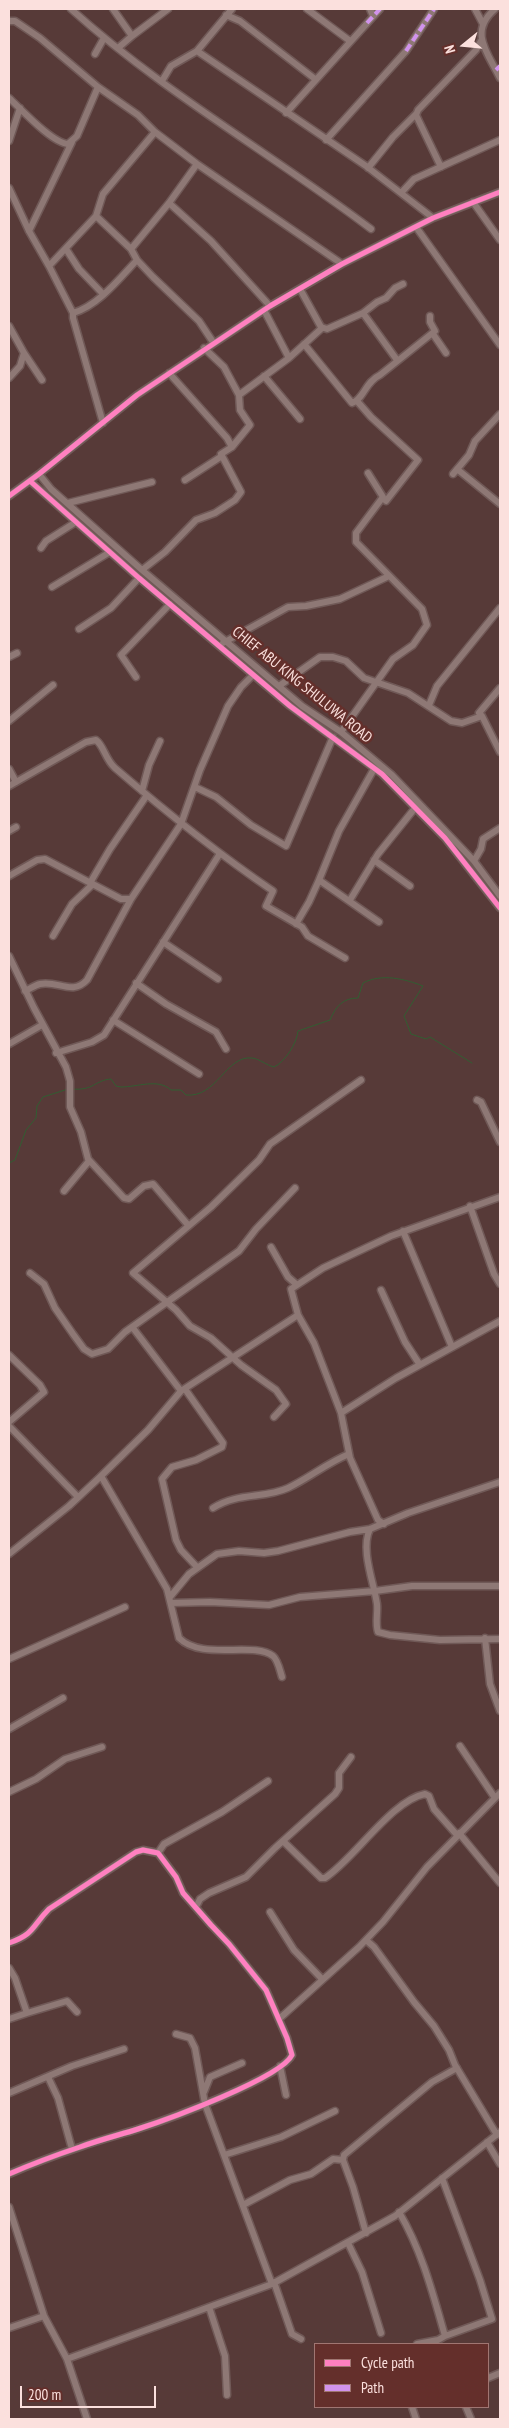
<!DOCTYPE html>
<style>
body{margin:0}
#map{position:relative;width:509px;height:2428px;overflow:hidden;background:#573a38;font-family:"PT Sans Narrow",sans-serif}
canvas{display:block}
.frame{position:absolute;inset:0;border:10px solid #fbe0dd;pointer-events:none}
.legend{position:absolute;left:314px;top:2343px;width:175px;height:65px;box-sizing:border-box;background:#642f2b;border:1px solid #a07672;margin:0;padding:6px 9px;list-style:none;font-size:15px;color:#fbe0dd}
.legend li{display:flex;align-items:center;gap:10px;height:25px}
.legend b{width:25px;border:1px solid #a07672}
.north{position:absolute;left:439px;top:20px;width:50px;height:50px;-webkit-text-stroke:4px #642f2b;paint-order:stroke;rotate:253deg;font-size:14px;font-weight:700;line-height:20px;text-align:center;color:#fbe0dd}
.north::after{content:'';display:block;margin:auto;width:18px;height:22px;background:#fbe0dd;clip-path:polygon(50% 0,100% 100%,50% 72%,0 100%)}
.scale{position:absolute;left:20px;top:2386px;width:136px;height:22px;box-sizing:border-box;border:2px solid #fbe0dd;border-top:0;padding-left:6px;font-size:15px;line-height:18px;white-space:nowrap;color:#fbe0dd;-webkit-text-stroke:4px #642f2b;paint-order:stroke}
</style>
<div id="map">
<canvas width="509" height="2428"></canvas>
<div class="frame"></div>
<ul class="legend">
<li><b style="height:6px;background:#ff80c0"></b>Cycle path</li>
<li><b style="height:6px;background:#d193ec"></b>Path</li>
</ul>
<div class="north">N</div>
<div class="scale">200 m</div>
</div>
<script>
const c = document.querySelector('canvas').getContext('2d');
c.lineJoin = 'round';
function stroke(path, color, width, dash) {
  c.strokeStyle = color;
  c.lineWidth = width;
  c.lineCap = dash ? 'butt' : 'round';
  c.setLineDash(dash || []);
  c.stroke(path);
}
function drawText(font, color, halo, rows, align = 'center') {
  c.font = font + ' "PT Sans Narrow",sans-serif';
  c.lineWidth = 5;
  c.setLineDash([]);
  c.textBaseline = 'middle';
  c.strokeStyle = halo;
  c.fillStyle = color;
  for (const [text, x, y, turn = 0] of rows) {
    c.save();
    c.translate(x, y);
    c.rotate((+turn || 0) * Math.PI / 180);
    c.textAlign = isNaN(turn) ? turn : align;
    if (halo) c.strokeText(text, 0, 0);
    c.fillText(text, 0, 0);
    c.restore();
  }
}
stroke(new Path2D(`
 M72 1089C94 1091 95 1080 111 1079L116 1086 121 1087C138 1087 158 1078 171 1090H181L186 1095C217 1098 226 1055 252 1058 260 1059 266 1065 274 1067 285 1062 297 1043 298 1031L330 1020C336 1006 343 998 358 998L363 983C382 973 405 979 423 986L404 1016 411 1034 426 1039 430 1037 472 1063
 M9 1163 15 1160 26 1130 36 1118 37 1106 43 1097 68 1089`), '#325e32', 1);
const minor = new Path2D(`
 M71 9C163 92 272 154 371 229
 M113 9 132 36 118 48
 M307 9 350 41
 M370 9 373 16
 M475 9 483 24
 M495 9C468 32 488 53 500 78
 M226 15 240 21 315 79
 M9 21H15L40 38 98 87 138 115 155 132 197 164 342 264
 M132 36 168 9
 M197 51 232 9
 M95 54 104 38
 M162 81 171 66 197 51 366 166 433 218
 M9 98C21 109 52 143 68 144L77 136 98 87
 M286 113 380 9
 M326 140 406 51 434 9
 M9 141 20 108
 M441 167 416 115 418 110 476 50 481 41
 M368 168 393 137 416 114
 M9 188 29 231 49 266 96 216 103 194 155 132
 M401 193 414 179 500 140
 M473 202 500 240
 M169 203 211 241 270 306
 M96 216 131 249 137 260 153 277 199 321 213 342
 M416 227 500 345
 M29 231 72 142
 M66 249 79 269 103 294
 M131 249 169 203 197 164
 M49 266 73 313
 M300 289 321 327 327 329 363 313 377 302 386 298 395 288 403 284
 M363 313 397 360
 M9 326 24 353 20 366 9 378
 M433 334 446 353
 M304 344 352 403C364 399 365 382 380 375L435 331 430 322V316
 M204 348 224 367 239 395 240 410 250 425 232 447
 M24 353 42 380
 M289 358 322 328
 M264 376 300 419
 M239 395 289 358 264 310
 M357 401 371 417 418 460 386 501
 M103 423 73 318V313C98 306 120 278 137 260
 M457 469 500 504
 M39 474 51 489 142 570 302 706 341 732 392 775 474 861 500 896
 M453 474 469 455 475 441 500 414
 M185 480 222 456
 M30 481 139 578 290 706 382 774 445 838 500 908
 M9 496 39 474 137 395 270 306 342 264 433 218 500 192
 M68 503 152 482
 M41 548 46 541 76 522
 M142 570 165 552 196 520 215 513 235 500 241 492 221 454 232 447 227 438 169 373
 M52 587 110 552
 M79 629 111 608 139 578
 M223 643 288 607 306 606 340 599 389 576
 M9 657 17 653
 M136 677 121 655 170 604
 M279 686 320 657H333L346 661 364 678 408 693 451 721 462 723 482 716
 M500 688 479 713 482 716 500 752
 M429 705 437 686 500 608
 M9 721 53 685
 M341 732 393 659 413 645 427 625 422 609 356 542V533L383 497 368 473
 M9 769 16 782
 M9 786 86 742 96 740C104 746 105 759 115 768 166 812 217 853 273 891L266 906 302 927 308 936 345 958
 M195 787 216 797 251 825 286 846 333 737
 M142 791 149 765 160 741
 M9 831 16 827
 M374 860 410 886
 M474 861 481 849 483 839 500 828
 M9 876 37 860 45 859 121 899H131
 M319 880 339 831 374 769
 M90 883 110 849 147 795
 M350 900 378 854 415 808
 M296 924 309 902 319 880 379 922
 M53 936 72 904 93 884
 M163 942 218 979
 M9 956 34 1008 66 1067 70 1081V1107L81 1132 88 1159 124 1198 129 1199 144 1186 153 1184 188 1225
 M136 983 166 1004 216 1032 226 1049
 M25 991C30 989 35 985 40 984 58 980 72 996 87 980L131 899 181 824 200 770 228 706 241 687 253 675
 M113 1020 199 1074
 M9 1044 42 1025
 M56 1053 92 1042 104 1035 219 855
 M477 1100 481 1102 500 1142
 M64 1191 89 1161
 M470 1206 494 1274 500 1284
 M403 1231 452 1347
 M271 1247 288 1277 296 1284
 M30 1273 44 1284 55 1308 73 1334 84 1349 92 1354 108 1349 125 1332 239 1251 256 1229 295 1188
 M381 1290 405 1342 420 1365
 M133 1328 181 1391
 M9 1355 40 1385 44 1392 9 1422
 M185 1389 223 1443 222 1447 196 1460 172 1467 162 1479 176 1540 181 1550 197 1567
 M341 1413 396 1378 500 1321
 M274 1417 286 1404 276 1390 241 1365 211 1338 190 1326 176 1310 133 1273 211 1207 259 1160 270 1144 361 1080
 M9 1426 78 1497
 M101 1476 167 1589 179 1638C202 1661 253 1641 273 1656 278 1660 280 1671 282 1677
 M213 1508C238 1492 264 1499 288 1488 309 1478 327 1463 349 1454
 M384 1524 378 1520 350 1458 341 1413 314 1343 298 1315 291 1289 323 1268 391 1236 500 1197
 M370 1529C360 1549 374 1583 377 1604 378 1613 375 1623 378 1632L390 1635 440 1640 500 1639
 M9 1554 69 1506 100 1477 148 1430 181 1391 298 1315
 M170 1597 189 1574 217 1554 239 1551 264 1553 278 1551 350 1532 370 1529 408 1513 500 1482
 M171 1603 210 1602 269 1605 300 1597 375 1591 412 1586H500
 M485 1638 490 1684 500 1711
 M9 1659 125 1607
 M9 1729 63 1698
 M460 1746 495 1798
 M9 1792 36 1779 65 1759 102 1747
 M459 1833 500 1883
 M284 1842 321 1878H325C355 1858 392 1800 425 1794L429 1796 434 1809 457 1835
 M158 1853 164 1844 222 1812 268 1781
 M196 1907 200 1899 209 1893 246 1877 275 1848 335 1794 339 1788V1773L351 1757
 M270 1912 294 1950 322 1979
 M366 1940 374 1947 414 2002 434 2026 449 2050 455 2065 497 2135
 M9 1943C35 1934 32 1926 49 1909L136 1852 143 1850 158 1853 176 1877 183 1893 211 1925 229 1944 266 1990 287 2038 292 2055C281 2078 166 2120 138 2129 119 2135 99 2140 80 2147 56 2155 32 2164 9 2174
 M9 1968 15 1978 27 2013 9 2019
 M27 2013 67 2001 77 2012
 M279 2019 359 1947 383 1922 427 1867 500 1793
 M176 2034 190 2038 195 2048 205 2104 272 2284
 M280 2066 286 2095
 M48 2077 58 2098 72 2149
 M204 2092 210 2077 242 2063
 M9 2093 72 2066 124 2049
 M487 2142 500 2164
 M224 2155 281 2137 335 2111
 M442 2178 480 2280 492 2319 445 2336
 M243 2205 290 2180 311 2174 333 2159 343 2160
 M9 2207 44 2316 67 2359 87 2419
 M399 2212C422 2251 433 2294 445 2336L438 2340 417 2344
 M366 2233 353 2187 343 2160 344 2155 432 2082 457 2068
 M348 2243 362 2272 381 2333
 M274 2282 292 2334 301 2339
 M209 2307 225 2356 227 2395
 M9 2328 44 2316
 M67 2359 272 2284 395 2216 500 2132
 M488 2378 500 2373
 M412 2407 416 2419
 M466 2407 471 2419`);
stroke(minor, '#705957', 9);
stroke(minor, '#8e7875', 6);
stroke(new Path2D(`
 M367 23 380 9
 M406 51 434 9
 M496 70 500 66`), '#d193ec', 4, [8, 4]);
stroke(new Path2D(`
 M30 481 139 578 290 706 382 774 445 838 500 908
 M9 496 39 474 137 395 270 306 342 264 433 218 500 192
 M9 1943C35 1934 32 1926 49 1909L136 1852 143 1850 158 1853 176 1877 183 1893 211 1925 229 1944 266 1990 287 2038 292 2055C281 2078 166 2120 138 2129 119 2135 99 2140 80 2147 56 2155 32 2164 9 2174`), '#ff80c0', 5);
drawText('15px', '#fbe0dd', '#642f2b', [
 ["CHIEF ABU KING SHULUWA ROAD",302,685,39]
]);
</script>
